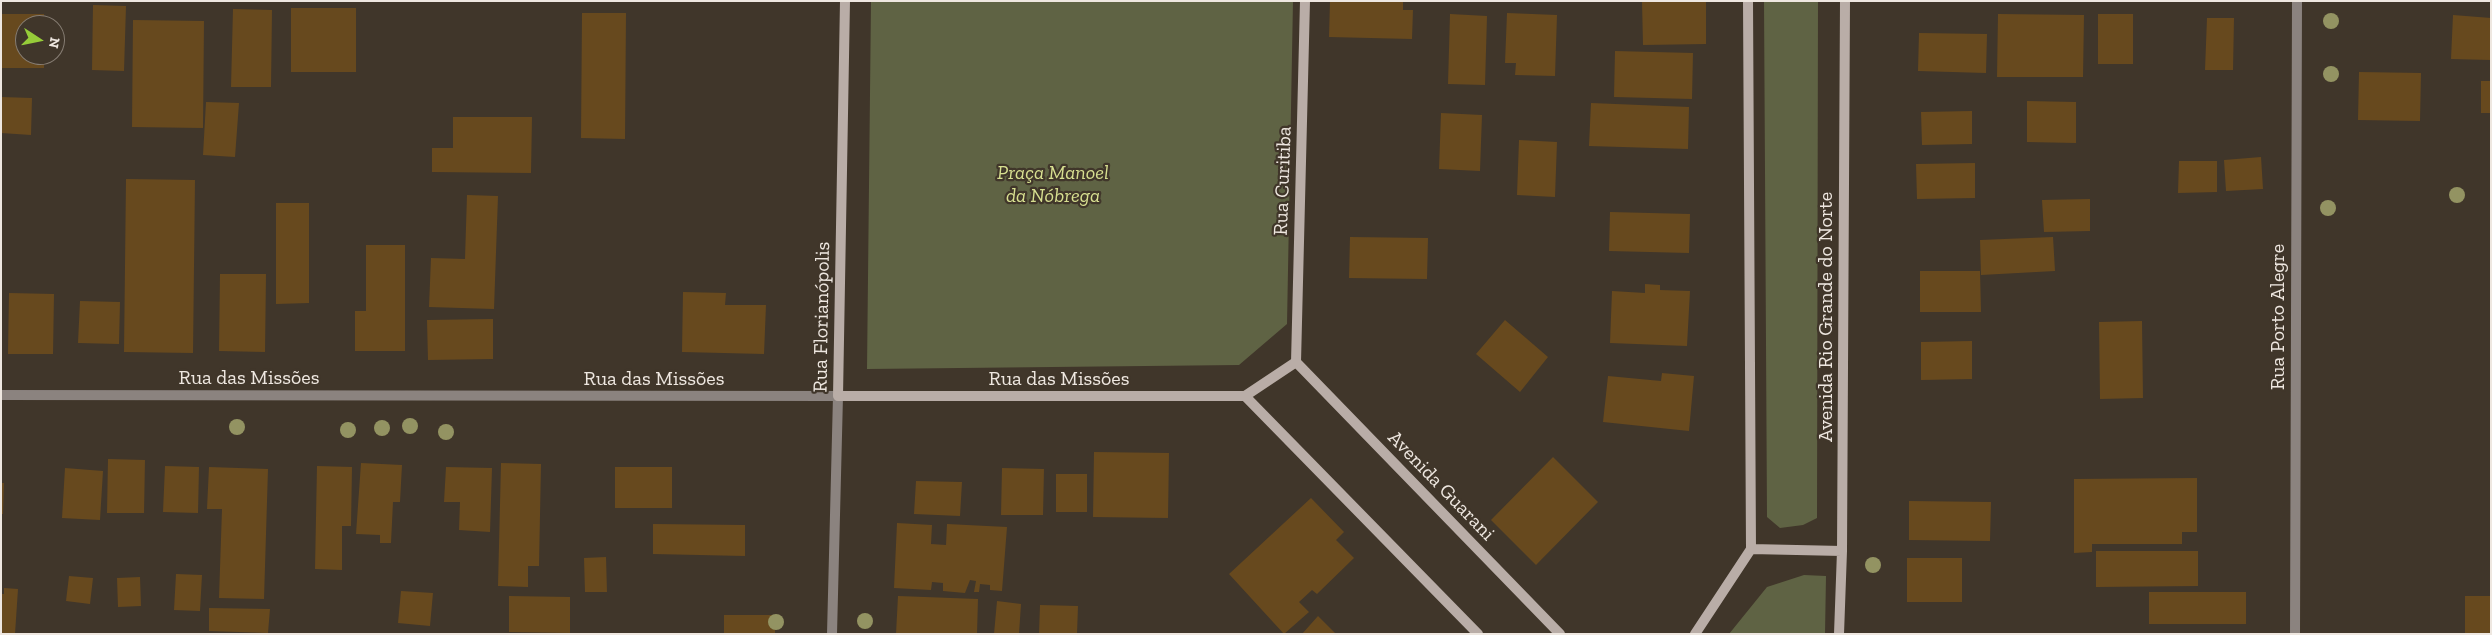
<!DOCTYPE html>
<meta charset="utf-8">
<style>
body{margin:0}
#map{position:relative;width:2492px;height:635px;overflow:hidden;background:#40362a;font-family:"Zilla Slab",serif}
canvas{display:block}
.frame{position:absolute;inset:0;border:2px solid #eee7e0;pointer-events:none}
.north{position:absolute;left:15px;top:15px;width:50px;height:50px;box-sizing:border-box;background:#40362a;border:1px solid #867d73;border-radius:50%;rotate:101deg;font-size:14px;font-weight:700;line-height:20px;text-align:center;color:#eee7e0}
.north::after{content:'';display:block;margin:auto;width:18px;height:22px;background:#96cc39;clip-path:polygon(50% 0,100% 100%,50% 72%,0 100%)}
</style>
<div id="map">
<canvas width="2492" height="635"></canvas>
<div class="frame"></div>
<div class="north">N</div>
</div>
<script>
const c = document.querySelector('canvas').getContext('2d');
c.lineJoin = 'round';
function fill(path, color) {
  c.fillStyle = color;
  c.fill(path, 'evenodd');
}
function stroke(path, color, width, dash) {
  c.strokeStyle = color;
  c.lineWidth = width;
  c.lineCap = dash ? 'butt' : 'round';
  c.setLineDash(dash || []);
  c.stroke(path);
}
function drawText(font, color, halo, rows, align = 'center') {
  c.font = font + ' "Zilla Slab",serif';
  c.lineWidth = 4.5;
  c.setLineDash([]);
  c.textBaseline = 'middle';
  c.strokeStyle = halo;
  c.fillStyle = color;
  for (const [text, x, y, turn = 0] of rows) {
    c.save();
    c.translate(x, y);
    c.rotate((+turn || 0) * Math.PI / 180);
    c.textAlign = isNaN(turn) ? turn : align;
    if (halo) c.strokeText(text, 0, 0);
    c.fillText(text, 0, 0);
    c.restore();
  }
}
fill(new Path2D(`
 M871 1H1293L1287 324 1239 365 867 369Z
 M1764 1H1818L1817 518 1803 525 1780 528 1767 517Z
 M1804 575 1826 576 1825 634H1729L1767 587Z`), '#5f6344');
fill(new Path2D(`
 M1330 1H1403V10H1413L1412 39 1329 37Z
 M1642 1H1706V44L1643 45Z
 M93 5 126 6 124 71 92 70Z
 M291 8H356V72H291Z
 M233 9 272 10 271 87H231Z
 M582 13H626L625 139 581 138Z
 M1507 13 1557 15 1555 76 1515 75 1516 63H1505Z
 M1 14H44V25H25V55H44V68H1Z
 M1450 14 1487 16 1485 85 1448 84Z
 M1998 14 2084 15 2083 77H1997Z
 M2098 14H2133V64H2098Z
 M2453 15 2491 18V60L2451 59Z
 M2207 18H2234L2233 70H2205Z
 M133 20 204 21 203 128 132 127Z
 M1919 33 1987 34 1986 73 1918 71Z
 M1615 51 1693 53 1692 99 1614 97Z
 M2359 72 2421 73 2420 121 2358 120Z
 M2481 81H2491V113H2481Z
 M1 97 32 98 31 135 1 133Z
 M2027 101 2076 102V143L2027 142Z
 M206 102 239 103 235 157 203 155Z
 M1591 103 1689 107 1688 149 1589 146Z
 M1972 111V144L1922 145 1921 112Z
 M1441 113 1482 115 1480 171 1439 169Z
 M453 117H532L531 173 432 172V148H453Z
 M1519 140 1557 142 1555 197 1517 195Z
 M2261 157 2263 189 2226 191 2224 160Z
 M2179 161H2217V192L2178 193Z
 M1975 163V198L1917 199 1916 164Z
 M126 179 195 180 193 353 124 352Z
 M467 195 498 196 494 309 429 307 431 258 465 259Z
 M2090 199V231L2044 232 2042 200Z
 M276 203H309V303L276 304Z
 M1610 212 1690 214 1689 253 1609 251Z
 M1350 237 1428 238 1427 279 1349 278Z
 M2053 237 2055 271 1981 275 1980 240Z
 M366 245H405V351H355V311H366Z
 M1920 271H1980L1981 312H1920Z
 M220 274H266L265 352 219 351Z
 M1645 284 1660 285V290L1690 291 1687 346 1610 343 1612 291 1645 293Z
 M683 292 726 293 725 305H766L764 354 682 352Z
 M9 293 54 294 53 354H8Z
 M80 301 120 302 119 344 78 343Z
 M493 319V359L428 360 427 320Z
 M1505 320 1548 357 1520 392 1476 354Z
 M2142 321 2143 398 2100 399 2099 322Z
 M1972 341V379L1921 380V342Z
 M1662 373 1694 376 1689 431 1603 422 1608 376 1661 381Z
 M1094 452 1169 453 1168 518 1093 517Z
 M1553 457 1598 502 1536 565 1491 520Z
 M108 459 145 460 144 513H107Z
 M361 463 402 465 400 502H393L391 543H380V535L356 534Z
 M501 463 541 464 539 566H528V587L498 586Z
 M165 466 199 467 198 513 163 512Z
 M317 466 352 467 351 526H342V570L315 569Z
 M209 467 268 469 264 599 219 598 222 509H207Z
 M446 467 492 468 490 532 459 530 460 502H444Z
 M615 467H672V508H615Z
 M65 468 103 471 100 520 62 518Z
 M1002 468 1044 469 1043 515H1001Z
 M1056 474H1087V512H1056Z
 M2197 478V532H2182V544H2092V552L2074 553V479Z
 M916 481 962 482 960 516 914 514Z
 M1 483H4L3 514H1Z
 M1311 498 1344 532 1336 540 1354 558 1317 594 1312 590 1299 602 1309 612 1284 634 1229 574Z
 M1909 501 1991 502 1990 541 1909 540Z
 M897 523 932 525 931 544 946 545 947 524 1007 527 1002 591 990 590V585L980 584 979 592H974L976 581 970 580 965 593 943 591V583L932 582 931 590 894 588Z
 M653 524 745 525V556L653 554Z
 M2096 551H2198V586L2096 587Z
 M606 557 607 592H585L584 558Z
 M1907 558H1962V602H1907Z
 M176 574 202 575 200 611 174 610Z
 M69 576 93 578 90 604 66 601Z
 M140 577 141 606 118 607 117 578Z
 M4 588 18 589 15 634H1V594H4Z
 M401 591 433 593 430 626 398 623Z
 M2149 592H2246V624H2149Z
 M509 596 570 597V633L509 632Z
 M898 596 978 599 977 634H896Z
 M2465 596H2491V634H2465Z
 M997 601 1021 604 1019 634H994Z
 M1040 605 1078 606 1077 634H1039Z
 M209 608 270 609 268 633 209 631Z
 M724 615H775V634H724Z
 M1318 616 1336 634H1302Z`), '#67491e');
stroke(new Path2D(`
 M1 395 838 396 832 634
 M2295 634 2297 1`), '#8b837f', 10);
stroke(new Path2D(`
 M845 1 838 396H1245L1296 362
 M1748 1 1751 549
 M1296 362 1560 634
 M1296 362 1305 1
 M1245 396 1478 634
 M1751 549 1842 551
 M1695 634 1751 549
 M1839 634 1842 551 1845 1`), '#b9ada7', 10);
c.fillStyle = '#939362';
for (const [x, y] of [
 [2331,21],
 [2331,74],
 [2457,195],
 [2328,208],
 [410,426],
 [237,427],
 [382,428],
 [348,430],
 [446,432],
 [1873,565],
 [865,621],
 [776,622]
]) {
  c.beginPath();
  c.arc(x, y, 8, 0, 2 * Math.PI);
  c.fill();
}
drawText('italic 20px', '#d7df90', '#40362a', [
 ["Praça Manoel",1053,173],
 ["da Nóbrega",1053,196]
]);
drawText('20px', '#eee7e0', '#40362a', [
 ["Rua Curitiba",1283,181,-88],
 ["Rua Florianópolis",822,317,-89],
 ["Avenida Rio Grande do Norte",1826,317,-90],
 ["Rua Porto Alegre",2278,317,-90],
 ["Rua das Missões",249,378],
 ["Rua das Missões",654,379],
 ["Rua das Missões",1059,379],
 ["Avenida Guarani",1441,486,46]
]);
</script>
